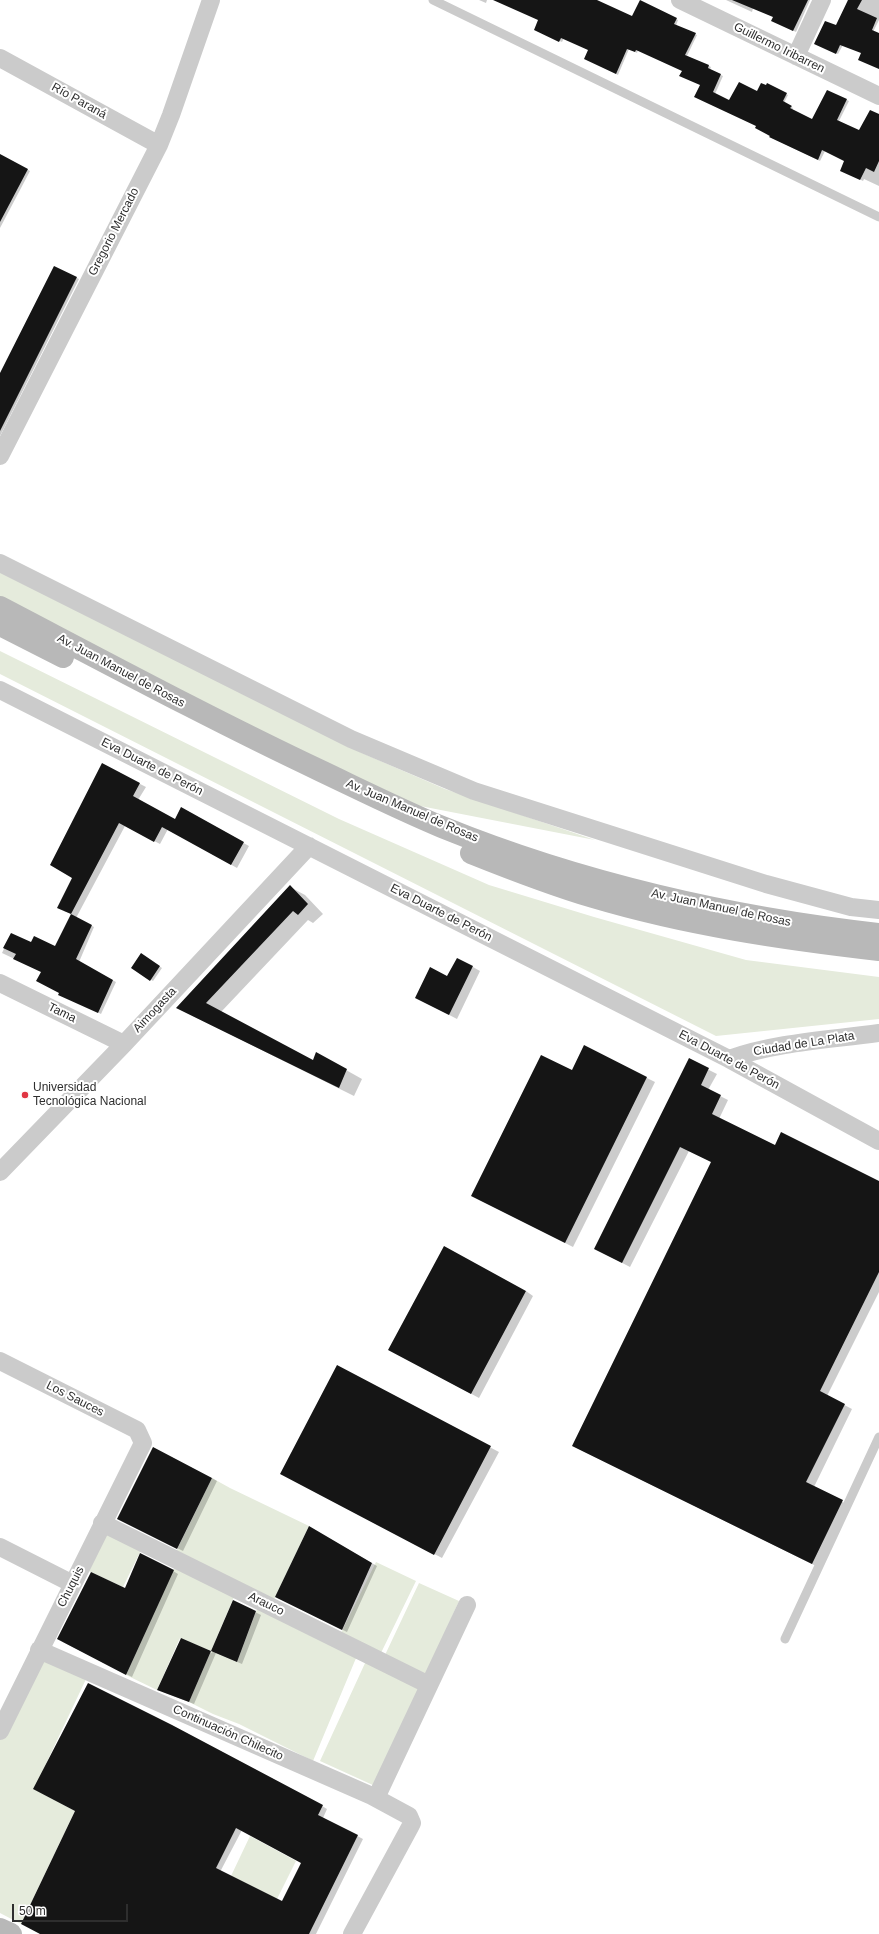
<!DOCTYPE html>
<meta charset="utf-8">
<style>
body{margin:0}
#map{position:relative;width:879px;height:1934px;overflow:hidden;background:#fff;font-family:Arial,sans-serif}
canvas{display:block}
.scale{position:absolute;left:12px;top:1904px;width:116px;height:18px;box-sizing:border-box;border:2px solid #2e2e2e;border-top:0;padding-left:5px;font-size:12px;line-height:14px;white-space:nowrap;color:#2e2e2e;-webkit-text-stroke:3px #fff;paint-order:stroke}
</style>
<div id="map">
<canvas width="879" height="1934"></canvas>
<div class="scale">50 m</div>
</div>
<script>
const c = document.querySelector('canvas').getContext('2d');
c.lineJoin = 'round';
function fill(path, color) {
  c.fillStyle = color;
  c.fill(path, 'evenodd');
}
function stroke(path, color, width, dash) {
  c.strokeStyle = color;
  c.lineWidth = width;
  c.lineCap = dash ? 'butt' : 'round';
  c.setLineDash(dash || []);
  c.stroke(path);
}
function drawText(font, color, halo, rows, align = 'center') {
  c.font = font + ' Arial,sans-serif';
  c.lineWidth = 4;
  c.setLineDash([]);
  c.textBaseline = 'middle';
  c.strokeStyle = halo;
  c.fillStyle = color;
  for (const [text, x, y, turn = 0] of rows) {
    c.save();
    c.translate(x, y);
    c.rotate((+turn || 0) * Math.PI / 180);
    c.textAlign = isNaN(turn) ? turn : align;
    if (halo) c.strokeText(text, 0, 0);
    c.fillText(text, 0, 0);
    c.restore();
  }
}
fill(new Path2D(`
 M0 571 362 753 445 789 595 840 415 805 294 752 0 598Z
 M0 651 339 819 489 885 594 917 746 960 879 977V1019L716 1036 0 674Z
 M212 1478 230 1488 309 1526 271 1606 359 1651 313 1761 239 1724 213 1714 189 1702 211 1651 180 1638 157 1690 126 1675 177 1562 237 1590 211 1651 237 1662 260 1601 173 1558Z
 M102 1523 144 1544 123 1587 82 1568Z
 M376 1562 416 1581 380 1655 341 1633Z
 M419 1583 459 1601 426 1674 385 1655Z
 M39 1654 87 1677 34 1789 75 1811 21 1924 0 1913V1735Z
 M366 1661 421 1686 375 1786 320 1761Z
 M250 1836 296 1861 277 1899 231 1876Z`), '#e5ebdc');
fill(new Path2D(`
 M479 0H487L486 3Z
 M495 0H595L632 17 640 1 678 20 676 26 697 35 687 56 709 66 711 67 710 70 723 76 715 94 729 102 758 93 767 85 788 95 784 103 793 108 792 110 813 121 827 91 849 101 839 121 860 132 879 115V186L864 179 863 181 841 170 846 161 825 151 820 161 772 138 683 70 638 50 637 53 629 49 618 75 585 58 589 50 564 38 562 42 535 30 540 20Z
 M726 0H810L796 32 775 22 774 17 753 8 752 12Z
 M847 0H879V20L873 32 879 34V69L863 53 843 45 838 54 816 43 836 26 849 1Z
 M0 155 30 171 0 228Z
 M54 267 79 279 0 436V376Z
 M103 765 146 787 138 800 175 821 182 809 249 846 237 868 168 829 160 844 125 826 76 918 94 927 79 962 116 982 101 1014 38 981 42 972 2 953 11 934 32 944 55 947 72 914 64 911Z
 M290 887 305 895 323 914 313 923 308 920 221 1012 314 1062 346 1070 362 1079 354 1096 193 1016Z
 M141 954 162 968 153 981 132 968Z
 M473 967 480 971 457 1019 424 1002 448 978Z
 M585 1047 655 1082 573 1247 480 1200 572 1072Z
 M689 1060 717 1074 708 1090 728 1100 719 1119 776 1146 879 1182V1292L827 1396 852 1409 814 1487 850 1506 820 1568 581 1450 712 1162 689 1151 630 1267 603 1253Z
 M526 1291 533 1296 479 1398 397 1354Z
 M337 1367 499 1452 442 1558 289 1478Z
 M212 1478 217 1481 183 1551 123 1521Z
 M309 1527 377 1566 347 1632 281 1599Z
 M173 1571 178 1574 132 1677 63 1642 126 1590Z
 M233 1601 261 1615 242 1664 216 1653 194 1704 163 1692 181 1640 212 1653Z
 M322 1806 327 1809 323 1818 363 1839 316 1934H42L76 1811ZM242 1830 302 1863 282 1902 220 1872Z`), '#0003');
fill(new Path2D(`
 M493 0H597L632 16 640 0 677 18 674 24 696 33 685 55 709 65 708 68 721 74 713 92 729 100 739 82 757 91 761 83 766 85 767 83 787 93 783 101 792 106 790 108 812 119 827 90 847 99 837 120 859 130 870 110 879 114V161L874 172 866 168 860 180 840 171 844 161 822 150 818 160 769 137 770 136 755 128 756 126 694 97 700 85 679 76 682 71 636 50 635 52 627 49 616 74 584 59 588 50 561 38 559 42 534 30 538 20Z
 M732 0H808L793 31 771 21 773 17Z
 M848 0H862L857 9 877 18 872 30 879 33V69L858 60 861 53 840 45 836 54 814 44 825 21 836 25Z
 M0 154 28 169 0 222Z
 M54 266 77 277 0 431V373Z
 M102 763 140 783 133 796 175 819 181 807 244 842 231 865 162 827 154 842 119 823 71 914 57 908 72 878 50 865Z
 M290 885 308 904 298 915 293 911 206 1003 313 1060 316 1052 347 1069 339 1088 176 1008Z
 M71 914 92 925 76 959 113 980 98 1013 58 995 59 993 36 981 41 972 13 959 16 954 3 948 11 933 31 942 34 936 55 946Z
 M141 953 160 966 150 981 131 968Z
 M457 958 473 966 449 1015 415 998 430 967 447 976Z
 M584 1045 647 1077 565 1243 471 1196 541 1055 572 1070Z
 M689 1058 709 1068 701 1085 721 1095 712 1114 775 1145 781 1132 879 1181V1272L820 1391 845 1404 806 1482 843 1500 812 1564 572 1446 711 1162 680 1147 622 1263 594 1249Z
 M444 1246 526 1291 471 1394 388 1350Z
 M337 1365 491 1446 434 1555 280 1474Z
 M153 1447 212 1478 177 1549 117 1519Z
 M309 1526 372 1563 342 1630 275 1597Z
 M140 1553 174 1570 126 1675 57 1639 91 1572 125 1588Z
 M233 1600 256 1611 237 1662 211 1651Z
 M181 1638 211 1651 189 1702 157 1690Z
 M88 1683 172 1725 323 1805 318 1815 358 1835 309 1934H40L21 1924 75 1811 33 1789ZM236 1828 301 1863 282 1901 216 1868Z`), '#151515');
stroke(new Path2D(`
 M433 0 879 217
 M785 1639 879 1437`), '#cbcbcb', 9);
stroke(new Path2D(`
 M680 0 879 96
 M796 56 822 0
 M0 58 159 145
 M0 456 159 145 171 115 211 0
 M0 563 351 739 474 791 766 884 851 907 879 910
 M0 690 729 1059 879 1141
 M0 983 124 1044
 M729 1059C777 1042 829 1040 879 1033
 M0 1172 124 1044 309 846
 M0 1361 137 1430 143 1443 0 1731
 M102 1523 429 1685
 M0 1547 73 1584
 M39 1650 372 1796 409 1816 412 1823 410 1827 352 1934
 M376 1798 467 1605`), '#cbcbcb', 18);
stroke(new Path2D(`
 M0 607C107 663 213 720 321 771 361 790 401 810 442 827 580 883 732 918 879 934
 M0 625 63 657
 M471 853C511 869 552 885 593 897 687 925 783 939 879 950
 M0 1929 11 1934`), '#b8b8b8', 22);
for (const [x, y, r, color] of [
 [25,1095,4,"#e03643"]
]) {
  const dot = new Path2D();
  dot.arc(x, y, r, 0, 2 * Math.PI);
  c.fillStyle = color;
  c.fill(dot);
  stroke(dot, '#fff', 1.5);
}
drawText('12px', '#2e2e2e', '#fff', [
 ["Guillermo Iribarren",779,48,26],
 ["Río Paraná",79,101,29],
 ["Gregorio Mercado",114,232,-63],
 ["Av. Juan Manuel de Rosas",121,671,28],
 ["Eva Duarte de Perón",152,767,27],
 ["Av. Juan Manuel de Rosas",412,811,23],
 ["Av. Juan Manuel de Rosas",721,908,12],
 ["Eva Duarte de Perón",441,913,27],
 ["Aimogasta",155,1010,-47],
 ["Tama",62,1013,26],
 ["Ciudad de La Plata",804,1044,-9],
 ["Eva Duarte de Perón",729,1060,28],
 ["Los Sauces",75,1399,27],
 ["Chuquis",71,1587,-63],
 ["Arauco",266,1604,26],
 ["Continuación Chilecito",228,1733,24]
]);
drawText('12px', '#2e2e2e', '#fff', [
 ["Universidad",33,1088],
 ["Tecnológica Nacional",33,1102]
], 'left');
</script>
